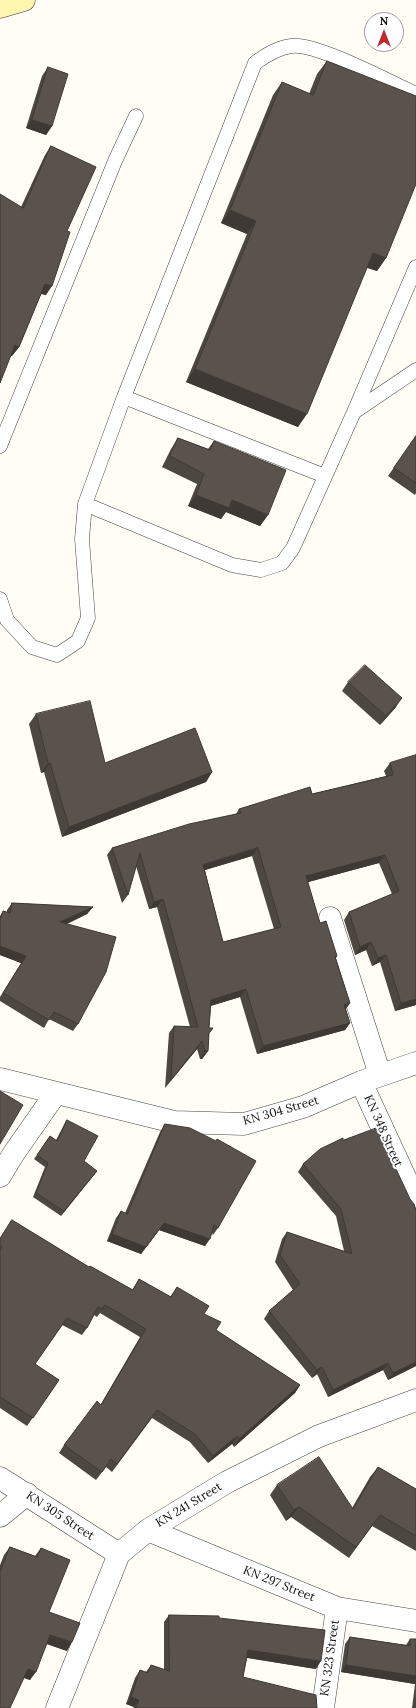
<!DOCTYPE html>
<style>
body{margin:0}
#map{position:relative;width:416px;height:1708px;overflow:hidden;background:#fffdf5;font-family:Lora,serif}
canvas{display:block}
.north{position:absolute;left:364px;top:12px;width:40px;height:40px;box-sizing:border-box;background:#fff;border:1px solid #a0a0a0;border-radius:50%;rotate:0deg;font-size:11px;font-weight:700;line-height:16px;text-align:center;color:#111}
.north::after{content:'';display:block;margin:auto;width:14px;height:18px;background:#c4262e;clip-path:polygon(50% 0,100% 100%,50% 72%,0 100%)}
</style>
<div id="map">
<canvas width="416" height="1708"></canvas>
<div class="north">N</div>
</div>
<script>
const c = document.querySelector('canvas').getContext('2d');
c.lineJoin = 'round';
function stroke(path, color, width, dash) {
  c.strokeStyle = color;
  c.lineWidth = width;
  c.lineCap = dash ? 'butt' : 'round';
  c.setLineDash(dash || []);
  c.stroke(path);
}
function fill(path, color) {
  c.fillStyle = color;
  c.fill(path, 'evenodd');
}
function drawText(font, color, halo, rows, align = 'center') {
  c.font = font + ' Lora,serif';
  c.lineWidth = 4;
  c.setLineDash([]);
  c.textBaseline = 'middle';
  c.strokeStyle = halo;
  c.fillStyle = color;
  for (const [text, x, y, turn = 0] of rows) {
    c.save();
    c.translate(x, y);
    c.rotate((+turn || 0) * Math.PI / 180);
    c.textAlign = isNaN(turn) ? turn : align;
    if (halo) c.strokeText(text, 0, 0);
    c.fillText(text, 0, 0);
    c.restore();
  }
}
const lane = new Path2D(`
 M416 94C390 82 315 42 291 46 277 48 266 55 255 63L124 397 85 504 232 565 261 570 282 563 293 548 354 412 416 267
 M124 397 325 476
 M354 412 416 370
 M0 446 115 161 136 116
 M0 599 7 620 32 647 57 655 78 641 88 618 82 539 85 504`);
const street = new Path2D(`
 M330 918 380 1075
 M0 1079 174 1122 244 1124 303 1107 361 1082 416 1063
 M361 1082 416 1201
 M0 1176 14 1153 56 1093
 M0 1478 119 1554
 M0 1516 27 1494
 M148 1530 337 1608 416 1621
 M57 1708 119 1554 148 1530 227 1482 319 1436 416 1400
 M323 1708 337 1608`);
const secondary = new Path2D(`
 M0 7 24 0`);
stroke(lane, '#444', 15);
stroke(street, '#444', 23);
stroke(secondary, '#333', 23);
stroke(lane, '#fff', 14);
stroke(street, '#fff', 22);
stroke(secondary, '#fff6b0', 22);
fill(new Path2D(`
 M327 61 386 258 377 271 367 268 298 427 186 382 247 234 221 223 273 95 282 82 309 94 317 74Z
 M48 67 52 126 46 135 26 128 42 76Z
 M51 146 67 231 46 295 41 294 19 347 12 356 11 355 21 207 45 155Z
 M416 436V493L415 495 388 476Z
 M178 438 208 449 214 441 268 515 260 526 226 512 221 519 188 506 197 484 162 467 171 449Z
 M348 682 396 707 380 725 342 691Z
 M36 714 105 763 212 772 206 782 62 837 44 772 41 773 29 724Z
 M416 755V1005L395 1011 380 962 372 966 366 950 355 955 344 920 349 912 392 894 379 863 308 882 320 923 337 956 336 958 350 1003 346 1009 350 1023 345 1030 257 1054 240 997 211 1006 209 1028H213L209 1034 208 1051 202 1059H200L197 1049 165 1088 169 1033 174 1026 190 1027 157 907 149 909 136 866 128 895 122 903 107 855 112 848 236 814 239 809 312 794 386 776 384 771 390 763ZM252 856 274 929 223 942 205 870Z
 M12 903 93 907 87 914 66 924 78 1024 73 1031 49 1019 44 1028 0 1001V997L21 963 0 955V916L3 911 7 912V910Z
 M67 1120 84 1161 97 1171 61 1216 33 1197 45 1167 34 1159 50 1136 56 1140 64 1125Z
 M165 1124 218 1228 213 1235 212 1233 205 1246 159 1230 141 1254 107 1241 116 1218 121 1211 125 1213 160 1132Z
 M343 1140 410 1199 416 1210V1366L388 1380 383 1370 328 1397 317 1374 312 1378 264 1319 269 1311 293 1290 275 1262 282 1239 287 1232 344 1251 336 1216 298 1172 303 1164Z
 M12 1220 89 1267 132 1290 139 1279 170 1297 177 1287 204 1314 216 1330 300 1385 295 1393 234 1447 232 1444 208 1463 190 1442 152 1418 112 1472 106 1467 96 1480 59 1453 64 1445 101 1404 140 1337 100 1313 97 1317 94 1315 87 1328 82 1335 62 1325 35 1364 59 1380 27 1426 0 1408V1238Z
 M378 1467 416 1489V1551L372 1526 349 1558 291 1517 286 1521 270 1495 277 1485 352 1508 370 1477Z
 M10 1547 35 1556 41 1548 49 1612 67 1651 47 1644 30 1680 24 1678 0 1708V1565L4 1555Z
 M169 1615 219 1618 316 1669 247 1658 243 1677 317 1708H133L134 1707 126 1704 135 1678 140 1670 146 1672 151 1665 164 1670V1622Z
 M350 1637 406 1645 410 1639H416V1708H412L415 1684 341 1672 345 1644Z`), '#4d4742');
fill(new Path2D(`
 M32 120 52 126 46 135 26 128Z
 M230 210 256 221 247 234 221 223Z
 M373 253 386 258 377 271 364 266Z
 M45 284 52 286 46 295 38 293Z
 M15 345 19 347 12 356 8 354Z
 M195 369 307 414 298 427 186 382Z
 M196 495 232 500 268 515 260 526 226 512 221 519 188 506Z
 M402 698 396 707 380 725 386 716Z
 M48 763H50L44 772 41 773Z
 M212 772 206 782 62 837 69 827Z
 M258 848 252 856 198 872 203 865Z
 M385 855 379 863 301 884 306 876Z
 M163 899 157 907 149 909 154 902Z
 M93 907 87 914 55 930 60 922Z
 M371 942 366 950 355 955 360 947Z
 M0 946 26 956 21 963 0 955Z
 M386 955 380 962 372 966 378 958Z
 M246 989 240 997 206 1007 211 1000Z
 M416 999V1005L395 1011 401 1003Z
 M350 1003 345 1010 344 1005Z
 M350 1023 345 1030 257 1054 263 1046Z
 M202 1041 197 1049 165 1088 171 1080Z
 M205 1051H208L202 1059H200Z
 M97 1171 61 1216 64 1211Z
 M164 1223 210 1239 205 1246 159 1230 141 1254 107 1241 112 1234Z
 M416 1362V1366L388 1380 393 1373Z
 M388 1363 383 1370 328 1397 333 1390Z
 M322 1367 317 1374 312 1378 317 1370Z
 M300 1385 295 1393 234 1447 239 1439Z
 M237 1436 232 1444 208 1463 213 1456Z
 M299 1507 291 1517 286 1521 294 1510Z
 M50 1635 72 1642 67 1651 44 1643Z
 M248 1650 321 1661 316 1669 243 1657Z
 M346 1665 416 1676V1682L415 1684 341 1672Z
 M28 1669 36 1672 30 1680 22 1677Z
 M131 1697 139 1700 134 1707 126 1704Z`), '#3f3936');
const building = new Path2D(`
 M327 61 416 96V184L386 258 373 253 307 414 195 369 256 221 230 210 282 82 313 95Z
 M48 67 68 74 52 126 32 120Z
 M51 146 96 167 67 231 70 232 52 286 45 284 19 347 15 345 0 383V194L23 208Z
 M416 436V483L394 468Z
 M178 438 210 450 214 441 286 470 268 515 232 500 229 508 196 495 204 474 170 456Z
 M365 665 402 698 386 716 348 682Z
 M90 701 105 763 195 728 212 772 69 827 50 763H48L36 714Z
 M416 755V999L401 1003 386 955 378 958 371 942 360 947 349 912 399 891 385 855 306 876 320 923 326 921 337 956 335 957 350 1003 344 1005 350 1023 263 1046 246 989 211 1000 209 1028H213L209 1033 208 1051H205L202 1041 171 1080 174 1026 198 1027 163 899 154 902 140 853 128 895 112 848 189 824 241 813 239 809 310 787 312 794 393 775 390 763ZM258 848 281 927 223 942 203 865Z
 M12 903 93 907 60 922 116 937 106 972 78 1024 54 1012 49 1020 3 993 26 956 0 946V920L3 911 10 913Z
 M0 1091 23 1105 0 1144Z
 M67 1120 98 1136 84 1161 97 1171 64 1211 36 1193 48 1163 37 1155 50 1136 57 1141Z
 M165 1124 190 1128 216 1141 217 1139 256 1161 218 1228 214 1225 210 1239 164 1223 146 1247 112 1234 121 1211 127 1214Z
 M377 1128 410 1199 414 1204 416 1210V1362L393 1373 388 1363 333 1390 322 1367 317 1370 269 1311 300 1284 280 1255 287 1232 352 1254 341 1209 303 1164 320 1149 343 1138V1140Z
 M12 1220 89 1267 90 1266 133 1290 139 1279 171 1297 177 1287 209 1306 204 1314 221 1322 216 1330 300 1385 239 1439 237 1436 213 1456 195 1434 157 1410 117 1464 111 1459 102 1472 64 1445 97 1401 101 1405 146 1329 105 1305 102 1309 98 1307 87 1328 67 1318 35 1364 59 1380 33 1418 0 1397V1250L2 1247 0 1245V1239Z
 M319 1457 353 1509 378 1467 416 1489V1536L380 1515 356 1547 299 1507 294 1510 277 1485Z
 M10 1547 37 1557 41 1548 70 1560 49 1612 80 1623 72 1642 50 1635 36 1672 28 1669 10 1708H0V1572Z
 M169 1615 219 1616V1618L325 1630 321 1661 248 1650 243 1677 316 1695 317 1708H136L139 1700 131 1697 140 1670 148 1673 151 1665 169 1671Z
 M350 1637 410 1646V1639H416V1676L346 1665Z`);
fill(building, '#5a524d');
stroke(building, '#3f3936', 1);
drawText('12px', '#111', '#fff', [
 ["KN 304 Street",281,1111,-16],
 ["KN 348 Street",383,1131,66],
 ["KN 241 Street",189,1505,-31],
 ["KN 305 Street",60,1516,33],
 ["KN 297 Street",279,1584,22],
 ["KN 323 Street",330,1658,-82]
]);
</script>
